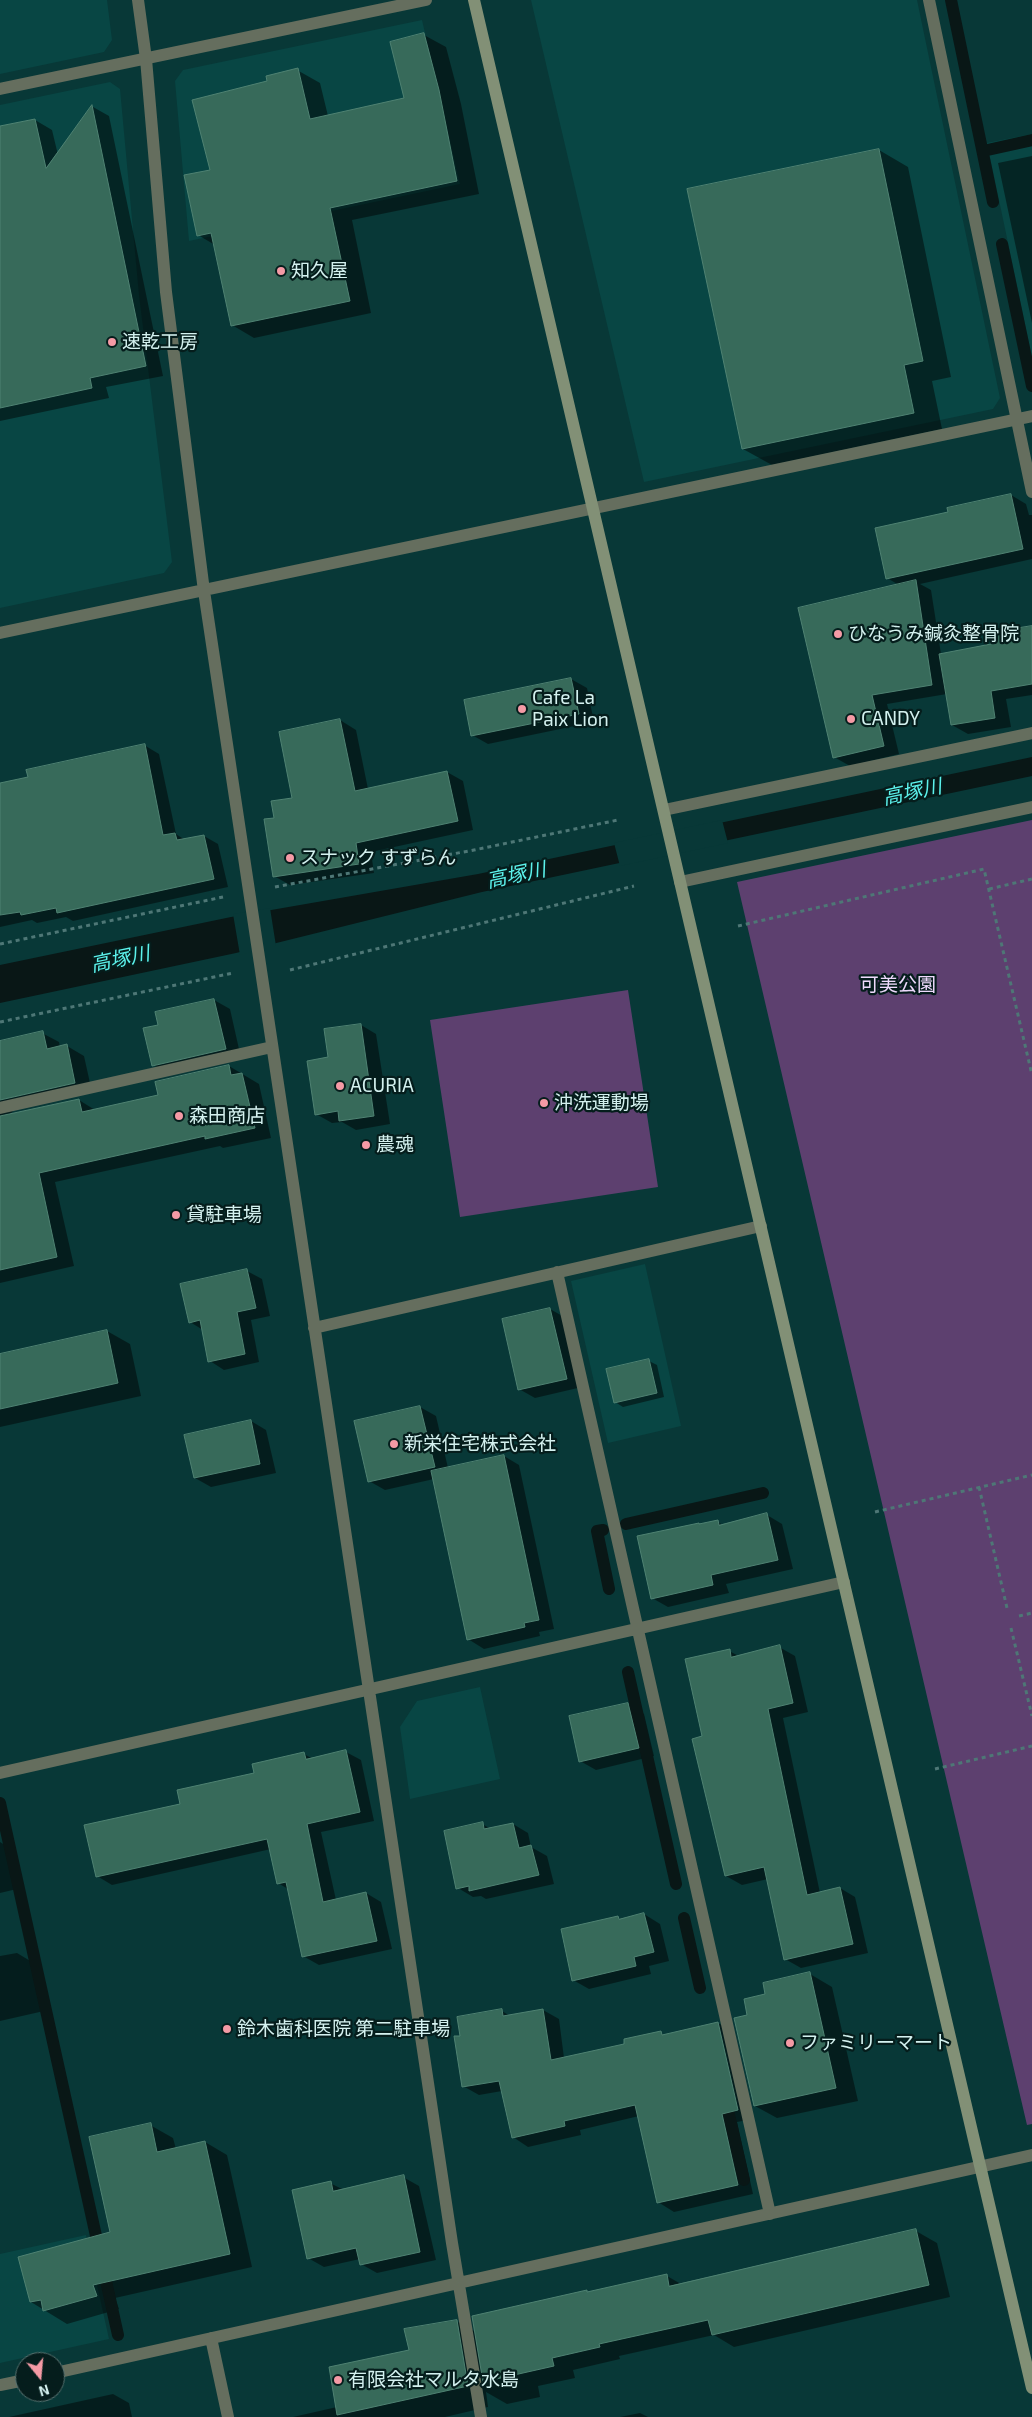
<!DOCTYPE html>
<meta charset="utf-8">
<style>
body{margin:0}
#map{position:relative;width:1032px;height:2417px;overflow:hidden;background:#083837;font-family:"Exo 2",sans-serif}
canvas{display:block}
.north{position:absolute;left:15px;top:2352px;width:50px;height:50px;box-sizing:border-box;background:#051d1c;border:1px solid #587270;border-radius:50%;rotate:163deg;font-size:14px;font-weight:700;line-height:20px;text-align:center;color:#d4f1ef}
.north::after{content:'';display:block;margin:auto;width:18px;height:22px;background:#f49aa5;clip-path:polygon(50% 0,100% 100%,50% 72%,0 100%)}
</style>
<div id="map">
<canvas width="1032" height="2417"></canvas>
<div class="north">N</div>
</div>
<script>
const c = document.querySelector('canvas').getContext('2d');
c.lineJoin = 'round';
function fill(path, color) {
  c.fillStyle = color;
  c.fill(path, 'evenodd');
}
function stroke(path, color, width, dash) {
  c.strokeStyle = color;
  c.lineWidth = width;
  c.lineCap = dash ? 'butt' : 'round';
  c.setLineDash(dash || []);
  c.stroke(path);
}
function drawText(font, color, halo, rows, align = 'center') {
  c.font = font + ' "Exo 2","Noto Sans JP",sans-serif';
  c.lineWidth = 4.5;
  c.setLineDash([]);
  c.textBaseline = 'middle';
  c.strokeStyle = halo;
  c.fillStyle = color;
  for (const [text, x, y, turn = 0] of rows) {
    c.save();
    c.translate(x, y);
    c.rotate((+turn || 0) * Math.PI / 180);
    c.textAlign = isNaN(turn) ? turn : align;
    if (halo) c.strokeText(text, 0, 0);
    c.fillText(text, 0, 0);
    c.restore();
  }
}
fill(new Path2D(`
 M0 0H107L112 40 104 52 0 74Z
 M531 0H917L1000 398 993 409 644 482Z
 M422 20 460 184 189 241 175 81 183 70Z
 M110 82 120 89 139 295 172 562 164 573 0 608V105Z
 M1032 134V357L987 143Z
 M645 1264 681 1426 608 1443 571 1281Z
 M480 1687 500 1779 410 1799 400 1727 417 1701Z
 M86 2235 109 2339 0 2363V2254Z`), '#084644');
fill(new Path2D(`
 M1032 820V2124L1027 2125 737 882Z
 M628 990 658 1187 460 1217 430 1020Z`), '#5d406f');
fill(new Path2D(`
 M1032 757V776L482 892 236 953 0 1003V965L231 917 478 874Z`), '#091716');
fill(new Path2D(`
 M722 820 728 843 620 866 614 843Z
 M270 908 276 946 240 955 233 914Z`), '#083837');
fill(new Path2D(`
 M424 35 446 47 461 104 479 194 352 220 371 313 254 338 232 325 215 245 198 235 211 171 268 82 297 70 320 83 328 116 406 99Z
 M93 107 109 116 163 376 106 387 109 398 0 421V128L35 120 52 130 58 155Z
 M879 150 908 167 951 377 932 381 942 429 772 465 743 449Z
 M1032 156V323L998 163Z
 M1011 495 1026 504 1029 515H1032V559L920 584 931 590 941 654 992 645 1032 627V695L1006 699 1011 727 968 734 952 725 947 694 887 704 899 754 850 766 834 757 899 585 887 578 949 513Z
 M571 679 587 688 594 722 488 744 472 735Z
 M340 720 356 730 368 789 447 772 463 781 473 830 371 852 374 873 290 885 274 876 275 819 294 799Z
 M144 745 159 754 176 834 185 840 204 836 218 844 228 887 73 921 66 917 37 923 32 920 0 927V864L29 778Z
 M214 1000 230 1009 241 1058 169 1074 153 1065 159 1026Z
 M361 1025 376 1034 390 1124 356 1130 342 1122 332 1123 316 1114 329 1058Z
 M42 1033 59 1042 60 1047 67 1046 84 1056 92 1092 15 1109 8 1116 79 1100 95 1110 160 1096 229 1066 259 1084 271 1138 223 1148 220 1146 55 1182 74 1266 0 1283V1041Z
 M247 1271 262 1279 270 1316 251 1320 259 1362 224 1370 210 1361 203 1330 190 1322Z
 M550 1309 566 1318 582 1387 535 1398 519 1389 504 1320Z
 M107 1331 130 1344 141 1396 0 1427V1355Z
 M649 1361 657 1365 664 1397 623 1407 615 1402Z
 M420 1407 436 1416 448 1468 504 1456 519 1465 554 1629 539 1632 540 1636 484 1649 468 1639 434 1479 385 1490 369 1481 356 1422Z
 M251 1421 266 1430 276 1473 211 1487 195 1478Z
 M767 1515 782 1524 793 1569 726 1584 729 1593 668 1607 652 1598 701 1525 718 1522 723 1525Z
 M779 1647 795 1656 808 1712 783 1718 820 1893 840 1888 855 1897 868 1953 801 1968 785 1959 768 1879 742 1885 726 1876 704 1737 729 1651 739 1656Z
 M628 1704 644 1714 654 1756 596 1770 580 1761Z
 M346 1752 361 1760 374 1821 321 1832 336 1900 366 1893 381 1902 392 1949 319 1965 303 1956 288 1889 278 1883 271 1849 112 1885 97 1876 181 1805 304 1754 313 1759Z
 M482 1824 491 1829 513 1824 528 1833 531 1847 547 1856 554 1884 486 1899 481 1896 473 1897 458 1888Z
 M0 1842 8 1847 17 1889 0 1893Z
 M644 1914 660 1924 669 1961 649 1966 651 1974 589 1989 573 1980 618 1918 622 1919Z
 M17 1953 32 1962 44 2011 0 2021V1956Z
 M810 1974 832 1987 858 2101 777 2118 755 2106 749 2016 767 1995Z
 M543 2010 559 2019 564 2058 626 2044 660 2033 666 2036 718 2023 734 2032 753 2119 737 2122 753 2194 674 2212 658 2202 639 2116 580 2130 581 2135 528 2147 513 2137 502 2091 479 2095 463 2086 462 2037 502 2011 510 2016Z
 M150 2125 173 2138 176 2149 205 2142 227 2155 252 2267 115 2298 119 2309 67 2324 31 2302 112 2233Z
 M403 2177 419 2186 436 2260 377 2273 361 2264 360 2259 324 2267 308 2258 330 2183 344 2190Z
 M916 2231 937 2243 950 2297 734 2347 714 2335 619 2356 620 2359 573 2370 575 2378 538 2386 540 2397 507 2404 486 2392 488 2407 445 2417H293L337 2407 410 2351 456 2321 476 2332 586 2291 590 2293 667 2276 681 2284Z
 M113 2394 129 2403 132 2417H9Z
 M640 2413 648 2417H620Z`), '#0007');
stroke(new Path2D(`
 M951 0 993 202
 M983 151 1032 140
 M1002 244 1032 386
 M626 1524 763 1493
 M603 1530 597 1531 609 1589
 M628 1672 676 1884
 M0 1803 118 2335
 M684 1918 700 1988
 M725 2097 744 2180`), '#091716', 12);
const building = new Path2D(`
 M424 33 439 90 457 181 330 208 350 301 231 326 211 233 197 236 184 175 210 170 192 100 267 81 266 76 298 68 310 119 404 98 390 42Z
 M92 105 146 366 90 378 92 388 0 408V126L35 119 46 168Z
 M879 149 923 361 904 365 914 413 742 449 687 189Z
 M1011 494 1023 549 886 579 875 528 948 512 947 508Z
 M916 580 932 685 872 695 884 746 833 758 798 608Z
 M1032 626V684L991 691 995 718 951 725 939 654 991 644 989 633Z
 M571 678 579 714 471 736 464 700Z
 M340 719 355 791 447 771 458 821 356 843 359 864 273 877 264 819 274 818 271 801 292 798 279 732Z
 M145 744 163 835 175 833 177 840 204 835 214 879 57 913 56 908 21 915 20 912 0 915V783L28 777 26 770Z
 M214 999 226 1049 152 1066 143 1028 158 1025 155 1012Z
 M361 1024 374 1116 339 1121 338 1111 315 1115 307 1061 328 1057 324 1029Z
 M43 1031 47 1049 67 1044 75 1083 0 1100V1041Z
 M229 1065 231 1075 242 1073 255 1128 205 1139V1136L39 1173 57 1257 0 1270V1116L79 1099 82 1112 158 1095 155 1082Z
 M247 1269 256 1308 237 1312 245 1354 208 1362 200 1320 189 1323 180 1284Z
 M550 1308 567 1379 518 1390 502 1319Z
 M107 1330 118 1383 0 1409V1354Z
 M649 1359 657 1393 614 1403 606 1369Z
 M420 1406 435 1467 368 1482 354 1421Z
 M251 1420 260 1464 194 1478 184 1435Z
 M504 1455 539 1620 524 1623 525 1627 467 1640 431 1471Z
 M767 1513 778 1560 711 1575 713 1585 651 1599 637 1536 699 1523V1524L718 1520 719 1525Z
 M780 1645 793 1703 768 1709 807 1895 840 1887 853 1944 784 1960 764 1867 725 1876 692 1739 702 1736 685 1659 730 1649 731 1657Z
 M628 1703 639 1748 579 1762 569 1716Z
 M346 1750 360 1812 307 1824 323 1902 366 1892 377 1941 302 1957 286 1882 277 1884 267 1839 96 1877 84 1825 180 1804 177 1790 254 1773 252 1764 304 1752 306 1759Z
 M483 1822 484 1829 513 1823 519 1848 531 1845 539 1875 469 1891V1886L456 1889 444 1831Z
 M644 1913 654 1952 634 1957 636 1966 572 1981 561 1929 618 1916 619 1919Z
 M810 1972 836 2088 754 2106 734 2018 747 2015 744 1999 765 1994 763 1983Z
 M502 2009 503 2016 543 2009 551 2060 624 2044V2039L661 2031 662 2035 718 2022 738 2110 722 2114 738 2185 657 2203 635 2105 564 2121 565 2126 512 2138 499 2081 462 2087 454 2036H460L457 2017Z
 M151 2123 157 2152 205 2141 230 2254 93 2285 97 2296 43 2311 41 2300 30 2302 18 2257 110 2232 89 2137Z
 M404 2175 420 2252 360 2265 356 2248 307 2259 292 2190 331 2181 333 2191Z
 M916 2229 929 2285 712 2335 708 2320 599 2344 600 2347 552 2358 554 2366 483 2382 472 2316 587 2290V2292L667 2274 669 2286Z
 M457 2320 468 2386 337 2415 329 2367 409 2350 404 2329Z`);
fill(building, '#376a5a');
stroke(building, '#4f8272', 1);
stroke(new Path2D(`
 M275 887 474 850 618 820
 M989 889 1032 879
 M738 926 984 869 1032 1075
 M0 944 223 897
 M290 970 634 886
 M0 1022 233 973
 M979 1487 1007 1608
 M875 1512 1032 1475
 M1019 1616 1032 1613
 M1011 1628 1032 1716
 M935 1769 1032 1746`), '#4e7776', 3, [4, 4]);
stroke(new Path2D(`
 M138 0 146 59 166 292 204 591 452 2243 481 2417
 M929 0 1032 492
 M0 89 426 0
 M0 633 1032 416
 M664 810 1032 733
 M680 882 1032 807
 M0 1108 272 1047
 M557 1272 770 2214
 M314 1328 761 1226
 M0 1773 844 1582
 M211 2338 228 2417
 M55 2373 1032 2155
 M0 2385 25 2380`), '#656e5e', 12);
stroke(new Path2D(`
 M474 0 1032 2388`), '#829076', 12);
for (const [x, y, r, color] of [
 [281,271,5,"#f49aa5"],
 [112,342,5,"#f49aa5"],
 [838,634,5,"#f49aa5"],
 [522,709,5,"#f49aa5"],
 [851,719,5,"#f49aa5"],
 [290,858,5,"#f49aa5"],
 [340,1086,5,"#f49aa5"],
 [544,1103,5,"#f49aa5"],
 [179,1116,5,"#f49aa5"],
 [366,1145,5,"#f49aa5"],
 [176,1215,5,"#f49aa5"],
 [394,1444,5,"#f49aa5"],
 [227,2029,5,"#f49aa5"],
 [790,2043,5,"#f49aa5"],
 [338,2380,5,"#f49aa5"]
]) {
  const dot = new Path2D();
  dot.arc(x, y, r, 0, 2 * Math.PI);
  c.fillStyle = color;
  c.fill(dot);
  stroke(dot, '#051d1c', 2);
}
drawText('19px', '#d4f1ef', '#051d1c', [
 ["知久屋",291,271],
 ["速乾工房",122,342],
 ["ひなうみ鍼灸整骨院",848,634],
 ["Cafe La",532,698],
 ["Paix Lion",532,720],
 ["CANDY",861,719],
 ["スナック すずらん",300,858],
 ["ACURIA",350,1086],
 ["沖洗運動場",554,1103],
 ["森田商店",189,1116],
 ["農魂",376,1145],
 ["貸駐車場",186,1215],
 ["新栄住宅株式会社",404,1444],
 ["鈴木歯科医院 第二駐車場",237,2029],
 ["ファミリーマート",800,2043],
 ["有限会社マルタ水島",348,2380]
], 'left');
drawText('19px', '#eedafc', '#051d1c', [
 ["可美公園",898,985]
]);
drawText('italic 20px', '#5cf2ec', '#051d1c', [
 ["高塚川",912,792,-12],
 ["高塚川",516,875,-12],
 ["高塚川",120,959,-12]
]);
</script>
